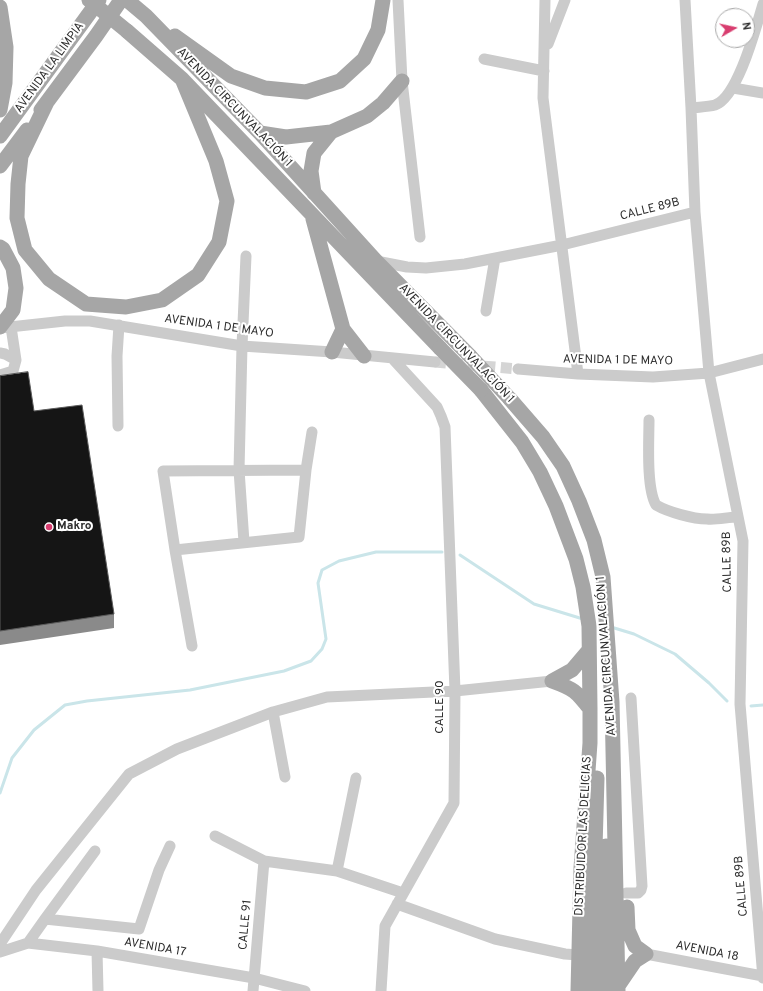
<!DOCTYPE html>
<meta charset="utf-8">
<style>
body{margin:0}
#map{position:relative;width:763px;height:991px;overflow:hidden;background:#fff;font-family:Overpass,sans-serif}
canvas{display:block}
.north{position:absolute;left:715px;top:8px;width:40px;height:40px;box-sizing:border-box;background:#fff;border:1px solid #ababab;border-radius:50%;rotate:81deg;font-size:11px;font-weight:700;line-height:16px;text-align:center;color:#2e2e2e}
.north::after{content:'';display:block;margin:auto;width:14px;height:18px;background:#d83d6f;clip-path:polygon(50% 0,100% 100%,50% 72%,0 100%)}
</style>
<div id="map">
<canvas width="763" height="991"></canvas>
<div class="north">N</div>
</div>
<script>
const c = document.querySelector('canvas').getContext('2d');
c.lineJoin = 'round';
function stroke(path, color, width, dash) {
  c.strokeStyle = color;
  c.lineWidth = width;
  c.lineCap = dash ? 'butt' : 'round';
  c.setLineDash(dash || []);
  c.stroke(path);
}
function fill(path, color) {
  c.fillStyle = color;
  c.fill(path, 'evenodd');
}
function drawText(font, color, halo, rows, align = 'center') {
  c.font = font + ' Overpass,sans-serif';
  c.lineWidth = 4;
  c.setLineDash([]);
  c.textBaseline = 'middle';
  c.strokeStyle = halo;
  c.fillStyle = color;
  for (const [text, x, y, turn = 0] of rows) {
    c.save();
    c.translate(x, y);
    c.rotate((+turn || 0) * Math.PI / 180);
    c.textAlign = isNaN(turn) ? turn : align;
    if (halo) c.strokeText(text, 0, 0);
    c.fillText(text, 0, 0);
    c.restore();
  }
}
stroke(new Path2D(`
 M460 555 534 604 583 619
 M611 627 634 634 675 654 709 683 727 701
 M751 706 763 705
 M0 793 12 758 34 730 65 705 87 701 190 690 284 671 311 661 322 649 326 639 318 583 322 570 339 561 376 552H442`), '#cae5e9', 3);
stroke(new Path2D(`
 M435 362 518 369`), '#d5d5d5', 11, [11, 5.5]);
stroke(new Path2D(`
 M398 0 402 81 420 237
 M545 0 543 98 578 374
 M685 0 691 108 695 212
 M548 44 565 0
 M484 59 544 71
 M733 88 763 93
 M691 108C698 107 708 107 715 105 738 97 756 27 763 4
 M376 261 407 267 426 268 465 264 562 245 695 212 709 373 743 541 740 704 763 978
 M486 311 495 258
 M0 328 65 321H90L242 346 332 352 435 362
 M0 353 5 354 16 360
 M518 369 578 374 653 377 709 373 763 359
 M0 375 13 371 16 360 11 327
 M649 420C649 440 646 488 656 505 668 512 693 519 707 519 717 520 728 517 738 517
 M118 426 117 356 119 325
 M306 470 163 471 175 550 299 537 306 470 312 432
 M244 542 239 470 242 346 246 256
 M175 550 192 646
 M273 712 285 777
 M215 836 264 861 337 871 403 893
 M337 871 356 778
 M626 893H638L641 890 642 886 631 698
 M397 904 495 939 565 954 578 955
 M45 919 139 929 159 870 170 846
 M28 943 45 919 95 851
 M0 944 36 890 129 774 177 749 273 712 327 697 455 691 552 681
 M97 951 98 991
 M0 952 28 943 97 951 254 978 305 991
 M646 954 763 976
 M253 991 264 861
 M381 991 385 926 454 803 455 691 445 427 441 416 437 407 392 358`), '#cbcbcb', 11);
stroke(new Path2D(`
 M127 0 146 16 260 133 376 261 470 356
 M0 7 6 47 5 83 0 110
 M127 31 182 79 440 348
 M175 36 231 76 265 88 306 92 340 81 364 59 378 30 383 0
 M47 102 21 156 18 184 17 218 25 250 49 279 86 304 126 307 162 300 198 275 219 242 227 201 216 161 182 79
 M41 110 96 36 121 0
 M260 133 286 137 331 132 367 116 383 103 402 81
 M0 136 99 0
 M0 166 27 130
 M314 193 311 171 314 153 331 132
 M313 219 343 329 364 356
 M0 247 3 249 13 268 16 288 13 310 0 327
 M332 352 343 329
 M481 390 522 442 540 472 556 506 576 559 583 587 589 626 590 709V743L581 868 578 991
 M510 399 543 437 563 466 579 501 594 540 603 577 612 702 618 991
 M552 681 572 670 589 650
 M552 681C574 689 576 691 590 709
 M618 986 635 961 646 954 635 946 628 930 627 907
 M592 991V954L597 778
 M606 991V846`), '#a6a6a6', 15);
stroke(new Path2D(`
 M89 0 127 31
 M440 348 481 390
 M470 356 510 399`), '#a6a6a6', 15);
fill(new Path2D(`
 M0 376 34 411 114 614V628L0 645Z`), '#8a8a8a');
const building = new Path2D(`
 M28 372 34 411 82 405 114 614 0 631V376Z`);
fill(building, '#151515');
stroke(building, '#5b5b5b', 1);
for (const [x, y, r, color] of [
 [49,527,4,"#d83d6f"]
]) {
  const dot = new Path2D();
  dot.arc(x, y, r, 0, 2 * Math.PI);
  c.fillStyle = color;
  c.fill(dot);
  stroke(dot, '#fff', 1.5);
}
drawText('12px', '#2e2e2e', '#fff', [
 ["AVENIDA LA LIMPIA",50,68,-54],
 ["AVENIDA CIRCUNVALACIÓN 1",234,108,46],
 ["CALLE 89B",650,210,-14],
 ["AVENIDA 1 DE MAYO",219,327,8],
 ["AVENIDA CIRCUNVALACIÓN 1",456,344,46],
 ["AVENIDA 1 DE MAYO",618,361,1],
 ["CALLE 89B",728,562,-91],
 ["AVENIDA CIRCUNVALACIÓN 1",607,656,-94],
 ["CALLE 90",441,707,-90],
 ["DISTRIBUIDOR LAS DELICIAS",584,836,-87],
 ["CALLE 89B",742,886,-95],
 ["CALLE 91",246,925,-85],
 ["AVENIDA 17",155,948,10],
 ["AVENIDA 18",707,952,11]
]);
drawText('bold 12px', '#2e2e2e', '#fff', [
 ["Makro",57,527]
], 'left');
</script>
